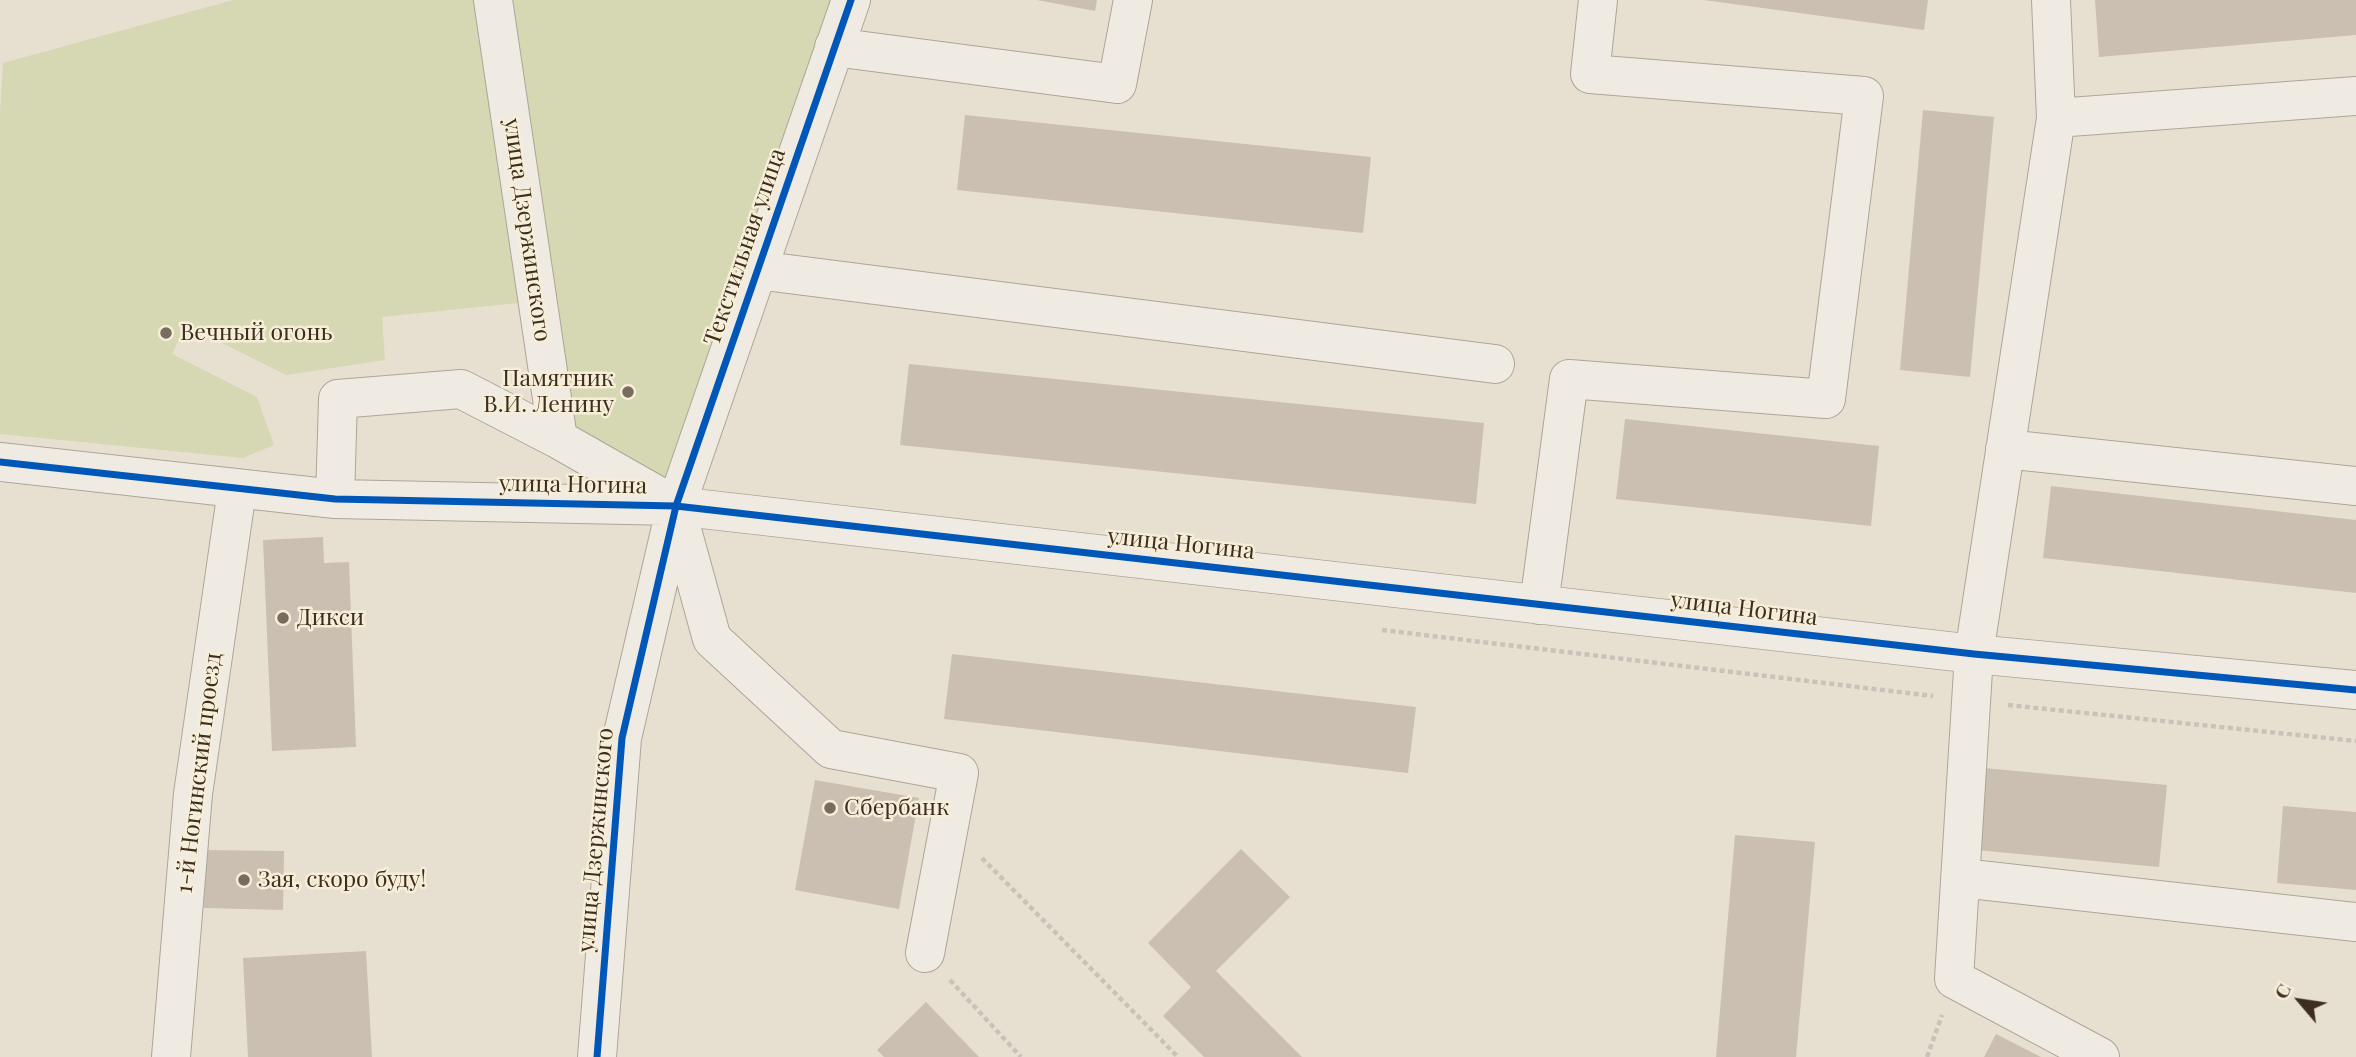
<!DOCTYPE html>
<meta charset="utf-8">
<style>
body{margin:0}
#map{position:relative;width:2356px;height:1057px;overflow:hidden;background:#e7e0d1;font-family:"Playfair Display",serif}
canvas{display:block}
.north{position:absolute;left:2265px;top:966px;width:70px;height:70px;-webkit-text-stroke:5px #f7eed8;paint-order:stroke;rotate:299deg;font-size:19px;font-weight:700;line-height:28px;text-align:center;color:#3d2e20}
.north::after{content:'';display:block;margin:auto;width:24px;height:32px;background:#3d2e20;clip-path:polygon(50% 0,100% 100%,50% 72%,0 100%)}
</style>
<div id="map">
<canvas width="2356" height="1057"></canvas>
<div class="north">С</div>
</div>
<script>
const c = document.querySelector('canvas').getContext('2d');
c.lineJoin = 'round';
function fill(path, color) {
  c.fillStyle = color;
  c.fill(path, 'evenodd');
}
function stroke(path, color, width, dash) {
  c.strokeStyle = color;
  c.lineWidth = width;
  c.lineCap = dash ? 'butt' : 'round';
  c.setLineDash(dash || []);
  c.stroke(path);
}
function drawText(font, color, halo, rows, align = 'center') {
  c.font = font + ' "Playfair Display",serif';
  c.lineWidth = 5;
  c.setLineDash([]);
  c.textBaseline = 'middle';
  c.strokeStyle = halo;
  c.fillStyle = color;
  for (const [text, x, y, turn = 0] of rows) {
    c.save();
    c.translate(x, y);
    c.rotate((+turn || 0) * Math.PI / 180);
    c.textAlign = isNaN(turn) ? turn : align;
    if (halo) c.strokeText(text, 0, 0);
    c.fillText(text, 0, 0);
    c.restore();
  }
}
fill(new Path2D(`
 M233 0H480L518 303 382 317 385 360 286 375 186 325 172 354 257 397 274 445 243 458 0 434V114L3 63Z
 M508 0H845L664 517 569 436Z`), '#d6d7b3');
fill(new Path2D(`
 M1037 0H1097L1095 11Z
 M1704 0H1928L1924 30Z
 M2095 0H2356V35L2099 57Z
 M1923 110 1994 117 1970 377 1900 370Z
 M965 115 1371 157 1363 233 957 190Z
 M909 364 1484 423 1476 504 900 445Z
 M1625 419 1879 446 1871 526 1616 499Z
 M2051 486 2356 520V593L2043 558Z
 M323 537 324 563 349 562 356 747 272 751 263 540Z
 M952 654 1416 707 1408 773 944 719Z
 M1984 768 2167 785 2159 867 1976 850Z
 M815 780 919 798 899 909 795 890Z
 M2283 806 2356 812V890L2277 883Z
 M1735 835 1815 842 1796 1057H1716Z
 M1241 849 1290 897 1216 971 1302 1057H1204L1163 1016 1191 987 1148 943Z
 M205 850 284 851 283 910 204 908Z
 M366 951 372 1057H248L243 958Z
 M926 1002 979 1057H884L877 1050Z
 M1996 1034 2041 1057H1984Z`), '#cbbfb2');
const minor = new Path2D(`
 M493 0 558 439
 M2051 0 2056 118 1974 654 1954 979 2100 1057
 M834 47 1117 84 1133 0
 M2056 118 2356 96
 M757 270 1495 364
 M2005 449 2356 486
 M0 462 335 499 676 506 1974 654 2356 690
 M335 499 338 399 461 389 558 439 674 505
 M677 512 712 639 831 749 959 773 925 953
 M1539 605 1569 379 1826 399 1864 96 1590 74 1598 0
 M1962 878 2356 922
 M171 1057 193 794 237 490
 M597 1057 622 738 676 506 851 0`);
stroke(minor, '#ada599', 40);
stroke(new Path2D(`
 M1382 630 1933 696
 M2008 705 2356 741
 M982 858 1178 1057
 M950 980 1021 1057
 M1927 1057 1942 1015`), '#c8c2b9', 4.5, [5, 3.5]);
stroke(minor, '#efebe3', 38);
stroke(new Path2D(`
 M0 462 335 499 676 506 1974 654 2356 690
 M597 1057 622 738 676 506 851 0`), '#0057b8', 7);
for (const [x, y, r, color] of [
 [166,333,7,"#786c5e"],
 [628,392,7,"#786c5e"],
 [283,618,7,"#786c5e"],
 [830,808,7,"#786c5e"],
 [244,880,7,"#786c5e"]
]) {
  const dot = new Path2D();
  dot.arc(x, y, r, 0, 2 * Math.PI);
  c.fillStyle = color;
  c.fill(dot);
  stroke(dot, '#f7eed8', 2.5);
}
drawText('23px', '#3d2e20', '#f7eed8', [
 ["улица Дзержинского",527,230,82],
 ["Текстильная улица",745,247,-71],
 ["улица Ногина",573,485,1],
 ["улица Ногина",1181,544,6],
 ["улица Ногина",1744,609,7],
 ["1-й Ногинский проезд",199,773,-83],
 ["улица Дзержинского",596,840,-85]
]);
drawText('23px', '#3d2e20', '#f7eed8', [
 ["Вечный огонь",180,333],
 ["Памятник",614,379,"right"],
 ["В.И. Ленину",614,405,"right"],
 ["Дикси",297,618],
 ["Сбербанк",844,808],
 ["Зая, скоро буду!",258,880]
], 'left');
</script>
